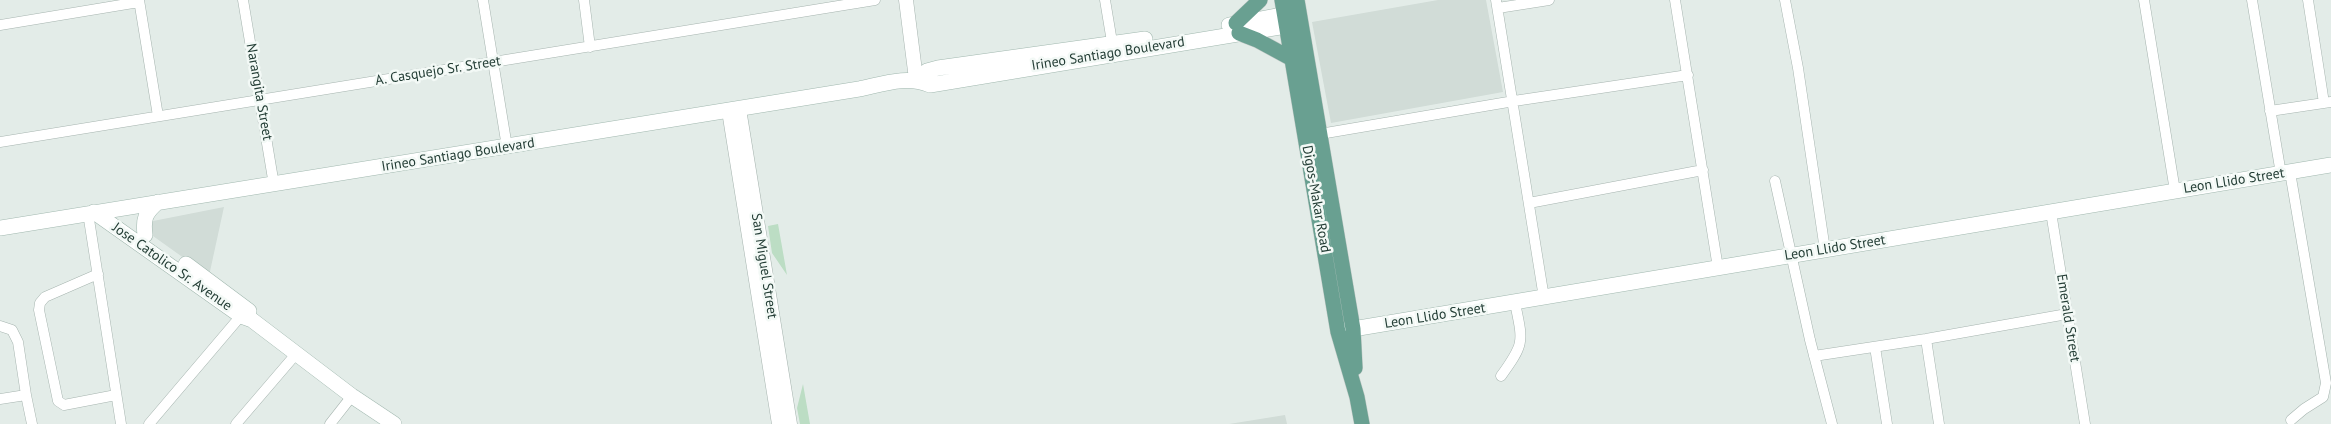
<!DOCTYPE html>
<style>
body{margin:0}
canvas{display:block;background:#e3ece8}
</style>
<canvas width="2331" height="424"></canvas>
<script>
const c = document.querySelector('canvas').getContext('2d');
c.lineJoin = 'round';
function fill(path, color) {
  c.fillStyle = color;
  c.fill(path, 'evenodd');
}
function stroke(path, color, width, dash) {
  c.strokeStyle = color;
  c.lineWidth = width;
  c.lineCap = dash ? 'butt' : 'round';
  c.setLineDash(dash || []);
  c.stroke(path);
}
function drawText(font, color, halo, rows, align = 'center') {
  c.font = font + ' "PT Sans",sans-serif';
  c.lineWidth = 5;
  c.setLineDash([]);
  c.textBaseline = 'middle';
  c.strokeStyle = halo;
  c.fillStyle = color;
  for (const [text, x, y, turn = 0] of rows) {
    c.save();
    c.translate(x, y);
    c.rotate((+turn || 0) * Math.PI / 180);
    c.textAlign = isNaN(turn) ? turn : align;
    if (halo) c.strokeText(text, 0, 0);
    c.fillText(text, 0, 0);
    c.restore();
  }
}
fill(new Path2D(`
 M1438 0H1486L1503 92 1331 123 1312 22Z
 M224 207 209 276 146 231 148 222Z
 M1285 415 1287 424H1229Z`), '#d1dcd7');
fill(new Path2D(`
 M778 224 787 275 772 253 768 226Z
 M803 384 810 424H800L797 408Z`), '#bcddc4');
const minor = new Path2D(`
 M139 0 158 116
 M243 0 274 185
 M483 0 507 147
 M584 0 590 47
 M1105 0 1113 48
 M1496 0 1544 298
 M1675 0 1718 268
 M1785 0 1798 68 1825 250
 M2144 0 2175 191
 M2252 0 2281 174
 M2308 0 2324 103
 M1498 8 1549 0
 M0 25 139 2
 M2270 111 2331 102
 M1320 134 1514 101 1688 75
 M0 142 875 0
 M2290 172 2326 383 2323 397 2304 409 2291 420
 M1775 181 1810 340 1832 424
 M1529 203 1703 170
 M2051 212 2085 424
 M88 213 121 424
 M98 274 45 297 40 303 39 310 58 401 64 405 116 395
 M0 326 12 330 18 342 26 395
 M1926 339 1939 424
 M1875 347 1887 424
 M1814 356 1926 339 2067 314
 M1501 376C1525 343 1523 342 1515 303
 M0 399 26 395 32 424
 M149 424 245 311
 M236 424 296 354
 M330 424 352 396`);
const tertiary = new Path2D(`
 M906 0 916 79
 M739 109 790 424
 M729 111 779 424`);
const secondary = new Path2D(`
 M1229 25 1297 12
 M916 79 927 71 938 68 1145 39
 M94 212 241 316 252 320 352 396 394 424
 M0 228 859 89C883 84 907 75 930 85L1298 24
 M145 235C143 219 145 213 158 202
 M186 264 249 311
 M1341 331 2331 165`);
const primary = new Path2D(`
 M1282 0 1338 332 1357 397 1362 424
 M1297 0 1353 329 1355 368
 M1236 23 1260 0
 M1239 33 1257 40 1292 59`);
stroke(minor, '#a6b4af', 11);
stroke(tertiary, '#a6b4af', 15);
stroke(secondary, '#a1b8af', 16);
stroke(primary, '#c1c9c6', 16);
stroke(minor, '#fff', 10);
stroke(tertiary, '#fff', 14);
stroke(secondary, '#fff', 15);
stroke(primary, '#69a091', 15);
drawText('14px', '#233d35', '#f3f9f6', [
 ["Irineo Santiago Boulevard",1108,54,-9],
 ["A. Casquejo Sr. Street",438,71,-9],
 ["Narangita Street",259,92,80],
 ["Irineo Santiago Boulevard",458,155,-9],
 ["Leon Llido Street",2234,181,-9],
 ["Digos-Makar Road",1316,199,80],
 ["Leon Llido Street",1835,248,-9],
 ["San Miguel Street",764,266,81],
 ["Jose Catolico Sr. Avenue",172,267,35],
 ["Leon Llido Street",1435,316,-9],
 ["Emerald Street",2068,318,81]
]);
</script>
